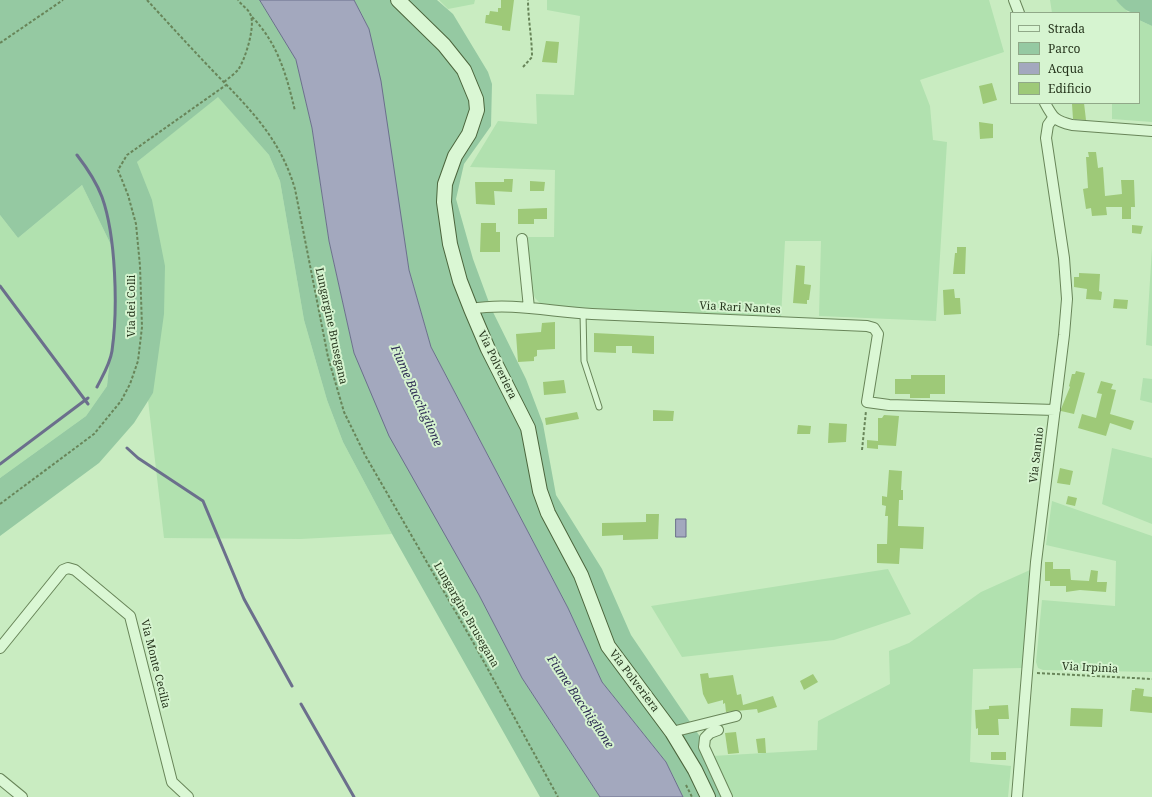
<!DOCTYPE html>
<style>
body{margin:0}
#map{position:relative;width:1152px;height:797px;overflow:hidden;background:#c9ecc1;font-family:"Noto Serif",serif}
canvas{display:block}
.legend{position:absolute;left:1010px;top:12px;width:130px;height:92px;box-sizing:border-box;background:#d6f4d0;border:1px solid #90a888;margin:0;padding:5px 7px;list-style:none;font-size:12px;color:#26351d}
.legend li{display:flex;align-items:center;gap:8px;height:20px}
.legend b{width:20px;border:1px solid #90a888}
</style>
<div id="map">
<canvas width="1152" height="797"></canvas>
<ul class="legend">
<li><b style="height:5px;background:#daf7d4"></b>Strada</li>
<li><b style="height:11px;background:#95c9a2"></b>Parco</li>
<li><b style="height:11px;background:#a3a8be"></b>Acqua</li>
<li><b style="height:11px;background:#9ec978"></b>Edificio</li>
</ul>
</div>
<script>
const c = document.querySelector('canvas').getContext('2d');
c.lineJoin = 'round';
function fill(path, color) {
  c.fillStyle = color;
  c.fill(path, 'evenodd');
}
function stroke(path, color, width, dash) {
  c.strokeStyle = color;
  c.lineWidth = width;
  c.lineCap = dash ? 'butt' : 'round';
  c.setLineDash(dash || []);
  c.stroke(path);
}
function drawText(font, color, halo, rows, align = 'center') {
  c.font = font + ' "Noto Serif",serif';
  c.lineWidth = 4;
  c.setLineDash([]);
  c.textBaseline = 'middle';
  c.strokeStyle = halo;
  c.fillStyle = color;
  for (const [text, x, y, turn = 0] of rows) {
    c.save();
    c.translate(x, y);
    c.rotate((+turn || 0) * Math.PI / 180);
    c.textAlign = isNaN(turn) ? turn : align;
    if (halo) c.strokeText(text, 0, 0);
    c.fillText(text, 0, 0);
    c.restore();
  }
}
fill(new Path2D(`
 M439 0H475L474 4 448 9Z
 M547 0H989L1004 52 920 80 930 106 933 140 947 142 936 321 819 316 821 241H785L781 318 549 306 540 303 535 298 531 287 528 237H554L555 170 470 167 498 121 537 124 536 94 574 95 580 16 547 10Z
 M1050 0H1116L1129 13H1052Z
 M1139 20 1152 26V122L1112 119V103H1139Z
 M218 96 269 155 280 181 304 320 327 400 343 442 392 534 301 539 164 538 148 400 153 393 137 162Z
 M82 185 112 247 115 307 107 386 86 416 0 478V215L18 238Z
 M1152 248V346L1146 345Z
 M1143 378 1152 379V403L1140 400Z
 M1112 448 1152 458V524L1102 504Z
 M1052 501 1152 536V672L1043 670 1038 668 1036 662 1042 600 1115 606 1116 561 1046 545Z
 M888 569 911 614 834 640 682 657 651 606Z
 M1030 570 1022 668 973 669 970 762 1011 766 1008 797H731L712 756 817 750 818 721 890 684 889 651 909 643 981 592Z`), '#b1e1af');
fill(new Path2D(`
 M0 0H260L296 59 312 128 329 241 354 353 522 678 600 797H540L392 534 343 442 327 400 304 320 280 181 269 155 218 97 137 162 152 200 165 266 164 314 153 393 134 423 99 463 0 536V478L86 416 107 386 115 307 112 247 82 185 18 238 0 215Z
 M354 0H437L453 14 488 72 492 84 491 126 464 164 456 199 473 259 491 308 526 379 543 424 556 495 602 569 631 635 705 744 730 797H683L666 762 602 682 568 608 431 347 409 270 369 29Z
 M1116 0H1152V26L1139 20V13C1127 13 1124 9 1116 0Z`), '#95c9a2');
const water = new Path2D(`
 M260 0H354L369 29 381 81 409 270 431 347 568 608 602 682 666 762 683 797H600L522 678 479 595 389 436 354 353 329 241 312 128 296 60Z
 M676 519H686V537H676Z`);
fill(water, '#a3a8be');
stroke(water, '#6b6f8c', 1);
stroke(new Path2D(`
 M77 155C87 168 96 181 102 197 116 236 118 309 112 351 110 364 103 375 97 387
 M0 286 88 404
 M127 448 138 458 203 501 244 599 292 686
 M0 464 88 398
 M301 704 354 797`), '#6b6f8c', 3);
fill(new Path2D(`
 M501 0H514L510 31 502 30V26L485 23 486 15H489L490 11 498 12V8H501Z
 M546 41 559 42 557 63 542 62Z
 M992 83 997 100 983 104 979 86Z
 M1074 103H1084L1086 120 1073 119 1072 104Z
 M979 122 993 124V138L980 139Z
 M1088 152H1096L1098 168 1103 167 1105 196 1122 194 1121 180H1134L1135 207H1131V219H1122V207H1106L1107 215 1092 216 1091 208 1086 209 1083 189 1088 188 1086 157H1089Z
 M504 179H513L512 192 494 191 495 205 476 204 475 182H504Z
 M530 181 545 182 544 191H530Z
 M547 208V219H534V224H518V209Z
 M481 223H496V232H500V252H480Z
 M1132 225 1143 226 1141 234 1132 233Z
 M957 247H966L965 274H953L955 253H957Z
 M796 265 805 266 804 284 811 285 809 300H807V304L793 303Z
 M1079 273 1100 274 1099 291 1102 292 1101 300 1086 299 1087 289 1074 287V277H1079Z
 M954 289 955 298H960L961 314 944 315 943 290Z
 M1114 299 1128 300 1127 309 1113 308Z
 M555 322V349L537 350V356L534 357V361L518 362 516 334 541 332 542 323Z
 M594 333 654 336V354L632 353V346H616V353L594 352Z
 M1076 371 1085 373 1074 414 1061 411V409L1070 387 1069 386 1072 374H1075Z
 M911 375H945V394H930V398H910V394H895V379H911Z
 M564 380 566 393 544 395 543 382Z
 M1101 381 1113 384 1111 389 1116 390 1110 414 1134 421 1131 430 1110 423 1106 436 1078 428 1082 414 1096 418 1102 394 1097 393Z
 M653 410 674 411 673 421H653Z
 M577 412 579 419 546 425 545 418Z
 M884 415 899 416 896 446 878 445V449L867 448V440L878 441V418H882Z
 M829 423 847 424 846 442 828 443Z
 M798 425 811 426 810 434H797Z
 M1060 468 1073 471 1070 485 1057 483Z
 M889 470 902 471 901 490H903V500H899L898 526 924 527 923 549 900 548 899 564 877 563V544H887L888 516H885L886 506 882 505V496L887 497Z
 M1068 496 1077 498 1075 506 1066 504Z
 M646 514H659L658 539 623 540V535L602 536V523L646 522Z
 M1045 562H1053V569H1070L1071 580 1089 581 1091 570 1098 571 1097 582H1107L1106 592 1080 590 1066 592V586H1050V581H1045Z
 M708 673 709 678 733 675 737 695 741 694 743 705 773 696 777 707 758 713 757 709 726 712 725 703 723 704V700L708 704 703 694 700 674Z
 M813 674 818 682 804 690 800 681Z
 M1135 688 1144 689 1143 696 1152 697V713L1130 711 1132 690H1135Z
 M1008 705 1009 719H998L999 735H978V728L976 729 975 710 989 709V706Z
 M1071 708 1103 709 1102 727 1070 726Z
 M736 732 739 753 728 754 725 733Z
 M765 738 766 753H758L756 739Z
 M991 752H1006V760H991Z`), '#9ec978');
const lane = new Path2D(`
 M583 313 584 361 599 407`);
const street = new Path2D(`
 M1014 0 1019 13
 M1045 103C1053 118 1055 121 1072 125L1152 131
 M522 239 529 308
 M471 309C511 302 552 312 592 314 683 318 775 322 867 326L874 328 878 334 867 402 889 405 1055 410
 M0 648 63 570 68 568 75 570 130 616 172 782 188 797
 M718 730 710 733 705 738 704 747 727 797
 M672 732 736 716
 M0 779 22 797
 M1017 797 1036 562 1064 335 1067 299 1064 258 1046 138 1048 125 1053 118`);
const secondary = new Path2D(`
 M398 0 444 45 464 70 476 99 477 110 469 134 455 156 445 184 444 202 450 244 460 281 471 309 488 349 528 428 540 491 548 513 581 575 608 646 672 732 695 770 708 797`);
stroke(lane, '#688559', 7);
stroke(street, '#688559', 12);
stroke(secondary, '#4c663d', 16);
stroke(new Path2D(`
 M147 0C169 24 191 48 214 72 250 109 280 138 295 189L328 357 344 412 365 455 473 642 558 797
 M252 17C278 43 287 77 295 111
 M0 43 63 0
 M523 67 532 57C532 38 528 19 528 0
 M224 82C229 78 234 74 238 70 245 60 255 28 251 16 249 9 242 6 238 0
 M862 450 866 411
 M0 504 94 434 121 401 130 384 138 361 142 327 140 266 136 224 128 195 118 170 127 155 226 85
 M1037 673 1152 679
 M686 785 692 797`), '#688559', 2, [3, 2]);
stroke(lane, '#daf7d4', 5);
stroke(street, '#daf7d4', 10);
stroke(secondary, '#daf7d4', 14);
drawText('11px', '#26351d', '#d6f4d0', [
 ["Via dei Colli",132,306,-90],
 ["Via Rari Nantes",740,308,3],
 ["Lungargine Brusegana",331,326,78],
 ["Via Polveriera",497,365,64],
 ["Via Sannio",1037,455,-83],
 ["Lungargine Brusegana",466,615,60],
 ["Via Monte Cecilia",155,664,76],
 ["Via Irpinia",1090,668,3],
 ["Via Polveriera",634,681,53]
]);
drawText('italic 12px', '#2f2d54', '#d6f4d0', [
 ["Fiume Bacchiglione",416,396,66],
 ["Fiume Bacchiglione",580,702,56]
]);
</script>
